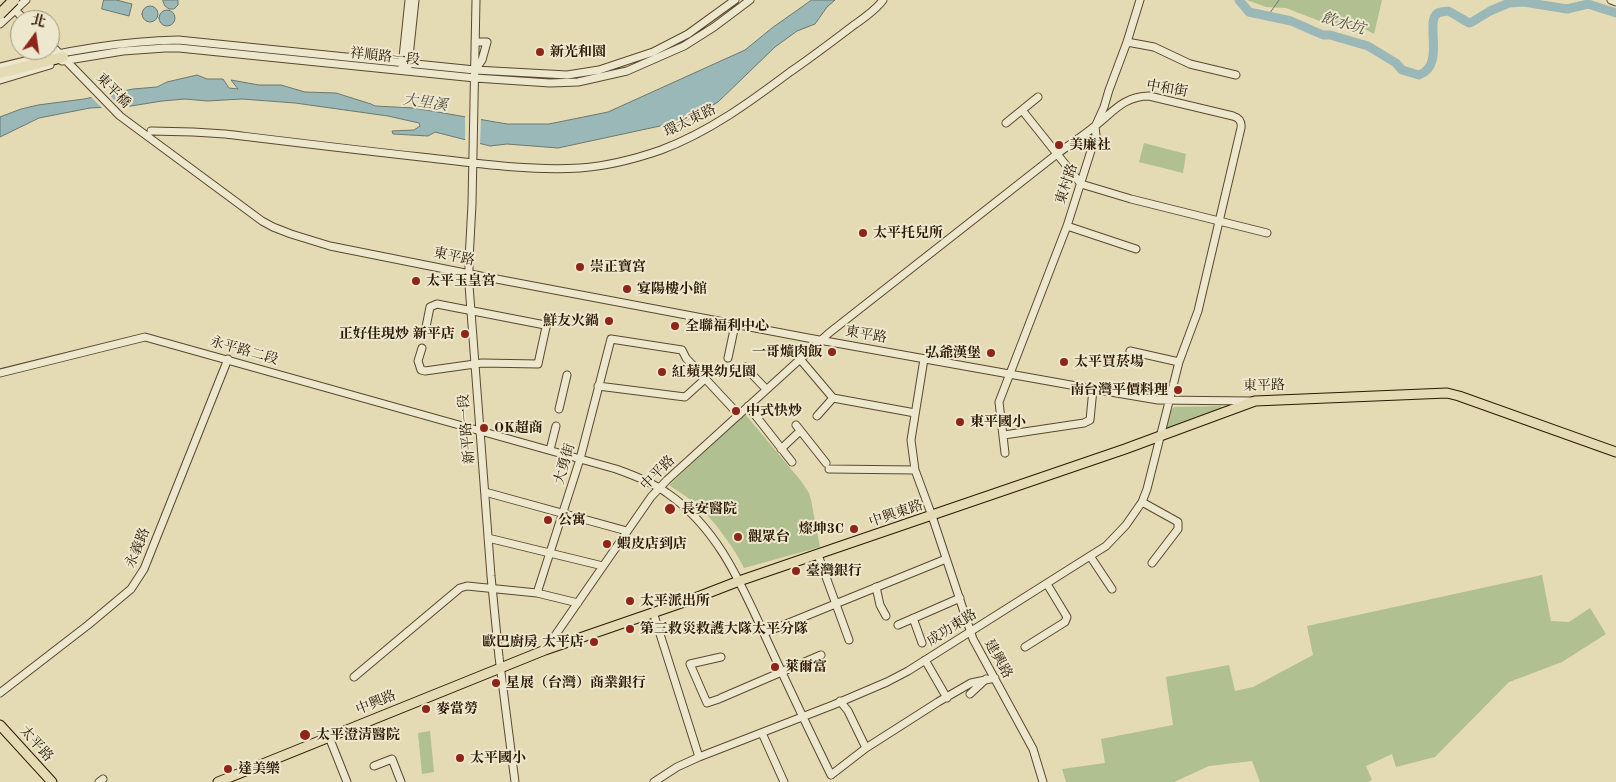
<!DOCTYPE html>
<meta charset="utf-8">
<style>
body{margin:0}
#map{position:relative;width:1616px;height:782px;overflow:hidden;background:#e4dab3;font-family:"Old Standard TT","Noto Serif TC",serif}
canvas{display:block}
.north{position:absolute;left:10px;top:10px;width:50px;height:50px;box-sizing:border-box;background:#ede7ce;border:1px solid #a0947c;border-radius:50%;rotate:14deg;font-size:14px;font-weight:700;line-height:20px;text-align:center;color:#2c1801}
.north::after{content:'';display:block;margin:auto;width:18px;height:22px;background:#8f2418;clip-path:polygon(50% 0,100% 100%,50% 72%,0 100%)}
</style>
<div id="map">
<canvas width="1616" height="782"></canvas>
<div class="north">北</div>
</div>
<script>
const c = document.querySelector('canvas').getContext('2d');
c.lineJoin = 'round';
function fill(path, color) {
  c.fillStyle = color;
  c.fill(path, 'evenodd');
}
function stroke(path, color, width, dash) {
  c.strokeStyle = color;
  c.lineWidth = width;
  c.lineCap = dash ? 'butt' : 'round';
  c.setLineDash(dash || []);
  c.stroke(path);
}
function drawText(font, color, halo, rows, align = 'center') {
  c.font = font + ' "Old Standard TT","Noto Serif TC",serif';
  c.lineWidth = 4;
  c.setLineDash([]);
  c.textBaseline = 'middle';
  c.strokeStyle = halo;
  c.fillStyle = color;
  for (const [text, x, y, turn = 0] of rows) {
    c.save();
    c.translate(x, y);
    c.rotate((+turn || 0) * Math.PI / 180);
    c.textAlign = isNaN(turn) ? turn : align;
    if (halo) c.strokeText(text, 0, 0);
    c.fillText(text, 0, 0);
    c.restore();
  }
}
fill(new Path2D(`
 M1247 0H1382L1374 34 1363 28 1322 22 1286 8 1266 7Z
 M1144 143 1186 154 1183 173 1139 162Z
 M1221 406 1223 409 1180 425 1166 428 1171 410 1174 407Z
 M745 414 801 481 809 493 811 500 820 547 744 568C734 547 713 519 695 503 687 497 678 491 669 485Z
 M1542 575 1551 621 1569 622 1590 608 1606 634 1562 662 1509 682 1435 757 1396 767 1392 754 1366 766 1372 780 1368 782H1260L1252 761 1209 766 1174 782H1066L1062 769 1105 763 1101 739 1173 725 1166 677 1229 665 1235 691 1253 687 1313 655 1307 626Z
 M430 731 434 772 422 774 418 733Z`), '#b0c090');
const water = new Path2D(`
 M104 0H116L132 4 129 16 102 9Z
 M163 0H178V5L174 9H169L165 6Z
 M812 0H835L827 7 815 24 797 31 775 47 718 102 677 126 674 123 558 148 507 144 490 146 435 132 428 136 393 134 392 131 414 130 420 126 419 123 388 116 295 103 242 99 207 101 185 99 162 101 131 106 90 108 39 118 0 137V117L21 109 38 105 84 99 133 89 157 87 167 82 197 75 207 79H223L229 88 238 89 231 80 259 85H281L305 92 336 93 371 104 375 106 414 108 507 124H549L608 112 745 50 772 28Z
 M142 14a8 8 0 1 1 16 0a8 8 0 1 1-16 0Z
 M159 18a8 8 0 1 1 16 0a8 8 0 1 1-16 0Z`);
fill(water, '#99b8b7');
stroke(water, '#6d786e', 1);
fill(new Path2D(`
 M106 91 123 109 104 110 89 95Z
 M465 114 481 117 480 146 465 143Z`), '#e4dab3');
stroke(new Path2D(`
 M1267 17 1279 0`), '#6d786e', 1);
stroke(new Path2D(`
 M1239 0 1249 12 1291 21 1323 35H1330L1368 46 1396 63 1402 70 1419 75C1448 65 1421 15 1441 12 1442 12 1447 11 1448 11 1451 12 1465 21 1469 23L1472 22 1490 11 1509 3 1524 2 1567 9 1588 4 1616 13`), '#99b8b7', 9);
const minor = new Path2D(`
 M476 0 472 204 469 260V285L491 576 499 657 515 782
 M1611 0 1616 2
 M13 8 25 20
 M0 24 26 0
 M1127 42 1154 47 1190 64 1236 75
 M50 44 120 116 262 221 273 227 291 234 330 246 470 274 808 338 1093 389 1158 400 1251 401
 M62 61 123 51 165 48H179L475 78 550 83 578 82 627 71 684 46 714 27 750 0
 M408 66 415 0
 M0 67C59 52 117 41 178 40L475 70 567 75 599 70 653 52 688 34 735 0
 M402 67 409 0
 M475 70 482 60 487 42H475
 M0 80 50 65
 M1022 110 1081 184 1131 199 1267 233
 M1006 123 1038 97
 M151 131 193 132 225 134C291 142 356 150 421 157 473 163 527 171 580 168 607 166 635 159 661 150 709 132 750 102 790 72 812 57 833 41 854 25 864 18 876 10 883 0
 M1067 226 1136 249
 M422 348 418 361 421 370 425 371 482 363 538 364 546 327 545 325 437 304 430 307 426 327
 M1130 351 1179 362
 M728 358 735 325
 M800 359 833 398 915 413
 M924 359 911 440 915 470 932 516 973 639 1033 749 1043 782
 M745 367 766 389
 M0 373 145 337 616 469C633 475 652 482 667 493 718 528 741 584 766 638 787 684 809 730 831 775L866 748 938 702 971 683 995 678
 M598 386 685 397 705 379
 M748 406 792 462
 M559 409 567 375
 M817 416 833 398
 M796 425 826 463
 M1004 435 1084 423 1090 420 1093 389
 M781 449 800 431
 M550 450 556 426
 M1005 453 999 402 1067 226 1096 135 1095 127 1104 107 1109 90 1127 42 1140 0
 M829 469 915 470
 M485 492 627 531
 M1142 502 1178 522V529L1152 563
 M488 538 603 566
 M818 555 849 640
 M1090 556 1112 589
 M876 587 880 605 886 616
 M537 593 580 459 611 339 682 350 686 358 739 415
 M653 612 699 757
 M913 618 922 643
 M898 625 960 598
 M764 633 946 559
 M1025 647 1065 622 1067 617 1047 584
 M545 650 651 497 667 480 829 333 1057 154C1069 145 1083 136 1095 126 1113 112 1124 96 1149 96L1233 116C1239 118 1242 121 1241 128L1198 311 1179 362 1147 489 1142 502 1126 525 1106 546 1090 556 908 671 887 682 833 705 699 757 677 767 654 782
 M925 660 947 698
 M354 677 460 588 467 586 537 593 578 603
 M0 693 88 625 131 589 144 569 228 359
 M970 694 986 679
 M721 698 821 655
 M719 699 707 703 690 664 721 657
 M840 701 848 711 866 748
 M762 733 784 782
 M329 737 347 782
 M374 766 392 759 401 782
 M99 782 103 779`);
const major = new Path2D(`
 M0 725 52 782
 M218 782 545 650 690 600 739 581 1125 449 1255 401 1447 393 1459 396 1616 452`);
const highway = new Path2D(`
 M0 1 1 0
 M0 73 63 57`);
stroke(minor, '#5a482e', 9);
stroke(major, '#2c1801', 11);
stroke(highway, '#2c1801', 12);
stroke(minor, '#ede7ce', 7);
stroke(major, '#e4dab3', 9);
stroke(highway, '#e4dab3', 10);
const highwayBridge = new Path2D(`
 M0 14 14 0`);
stroke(highwayBridge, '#2c1801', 12, []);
stroke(highwayBridge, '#e4dab3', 10);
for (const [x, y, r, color] of [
 [540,52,5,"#8f2418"],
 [1059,145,5,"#8f2418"],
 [863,233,5,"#8f2418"],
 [580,267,5,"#8f2418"],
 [416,281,5,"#8f2418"],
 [627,289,5,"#8f2418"],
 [609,321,5,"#8f2418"],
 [675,326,5,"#8f2418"],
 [465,334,5,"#8f2418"],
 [832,352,5,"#8f2418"],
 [991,353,5,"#8f2418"],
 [1064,362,5,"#8f2418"],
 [662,372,5,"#8f2418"],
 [1178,390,5,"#8f2418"],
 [736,411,5,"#8f2418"],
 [960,422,5,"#8f2418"],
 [484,428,5,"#8f2418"],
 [670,509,6,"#8f2418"],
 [548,520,5,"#8f2418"],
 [854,529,5,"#8f2418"],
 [738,537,5,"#8f2418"],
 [607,544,5,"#8f2418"],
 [796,571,5,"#8f2418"],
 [630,601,5,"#8f2418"],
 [630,629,5,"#8f2418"],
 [594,642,5,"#8f2418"],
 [775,667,5,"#8f2418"],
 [496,683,5,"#8f2418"],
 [426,709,5,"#8f2418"],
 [305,735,6,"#8f2418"],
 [460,758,5,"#8f2418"],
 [228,769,5,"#8f2418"]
]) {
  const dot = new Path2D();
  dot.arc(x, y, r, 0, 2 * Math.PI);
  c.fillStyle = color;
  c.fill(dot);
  stroke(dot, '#ede7ce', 2);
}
drawText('bold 14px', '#2c1801', '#ede7ce', [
 ["新光和園",550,52],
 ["美廉社",1069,145],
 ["太平托兒所",873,233],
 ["崇正寶宮",590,267],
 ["太平玉皇宮",426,281],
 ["宴陽樓小館",637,289],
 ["鮮友火鍋",599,321,"right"],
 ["全聯福利中心",685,326],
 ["正好佳現炒 新平店",455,334,"right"],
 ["一哥爌肉飯",822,352,"right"],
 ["弘爺漢堡",981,353,"right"],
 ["太平買菸場",1074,362],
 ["紅蘋果幼兒園",672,372],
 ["南台灣平價料理",1168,390,"right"],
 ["中式快炒",746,411],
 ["東平國小",970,422],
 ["OK超商",494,428],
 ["長安醫院",681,509],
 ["公寓",558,520],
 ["燦坤3C",844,529,"right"],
 ["觀眾台",748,537],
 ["蝦皮店到店",617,544],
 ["臺灣銀行",806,571],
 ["太平派出所",640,601],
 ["第三救災救護大隊太平分隊",640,629],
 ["歐巴廚房 太平店",584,642,"right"],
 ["萊爾富",785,667],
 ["星展（台灣）商業銀行",506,683],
 ["麥當勞",436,709],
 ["太平澄清醫院",316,735],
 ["太平國小",470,758],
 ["達美樂",238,769]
], 'left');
drawText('14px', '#2c1801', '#ede7ce', [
 ["祥順路一段",385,57,6],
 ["中和街",1167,89,10],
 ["東平橋",113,91,46],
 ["環太東路",690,121,-26],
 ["東村路",1067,184,-72],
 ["東平路",454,257,12],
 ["東平路",866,335,10],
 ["永平路二段",244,351,16],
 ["東平路",1264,386,-1],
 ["新平路一段",467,429,-95],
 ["大勇街",565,464,-74],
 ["中平路",658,473,-45],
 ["中興東路",896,514,-19],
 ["永義路",138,548,-67],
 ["成功東路",952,628,-32],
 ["建興路",998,659,61],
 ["中興路",376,703,-22],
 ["太平路",36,744,48]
]);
drawText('italic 15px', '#525041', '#ede7ce', [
 ["飲水坑",1343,24,16],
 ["大里溪",425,103,8]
]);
</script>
